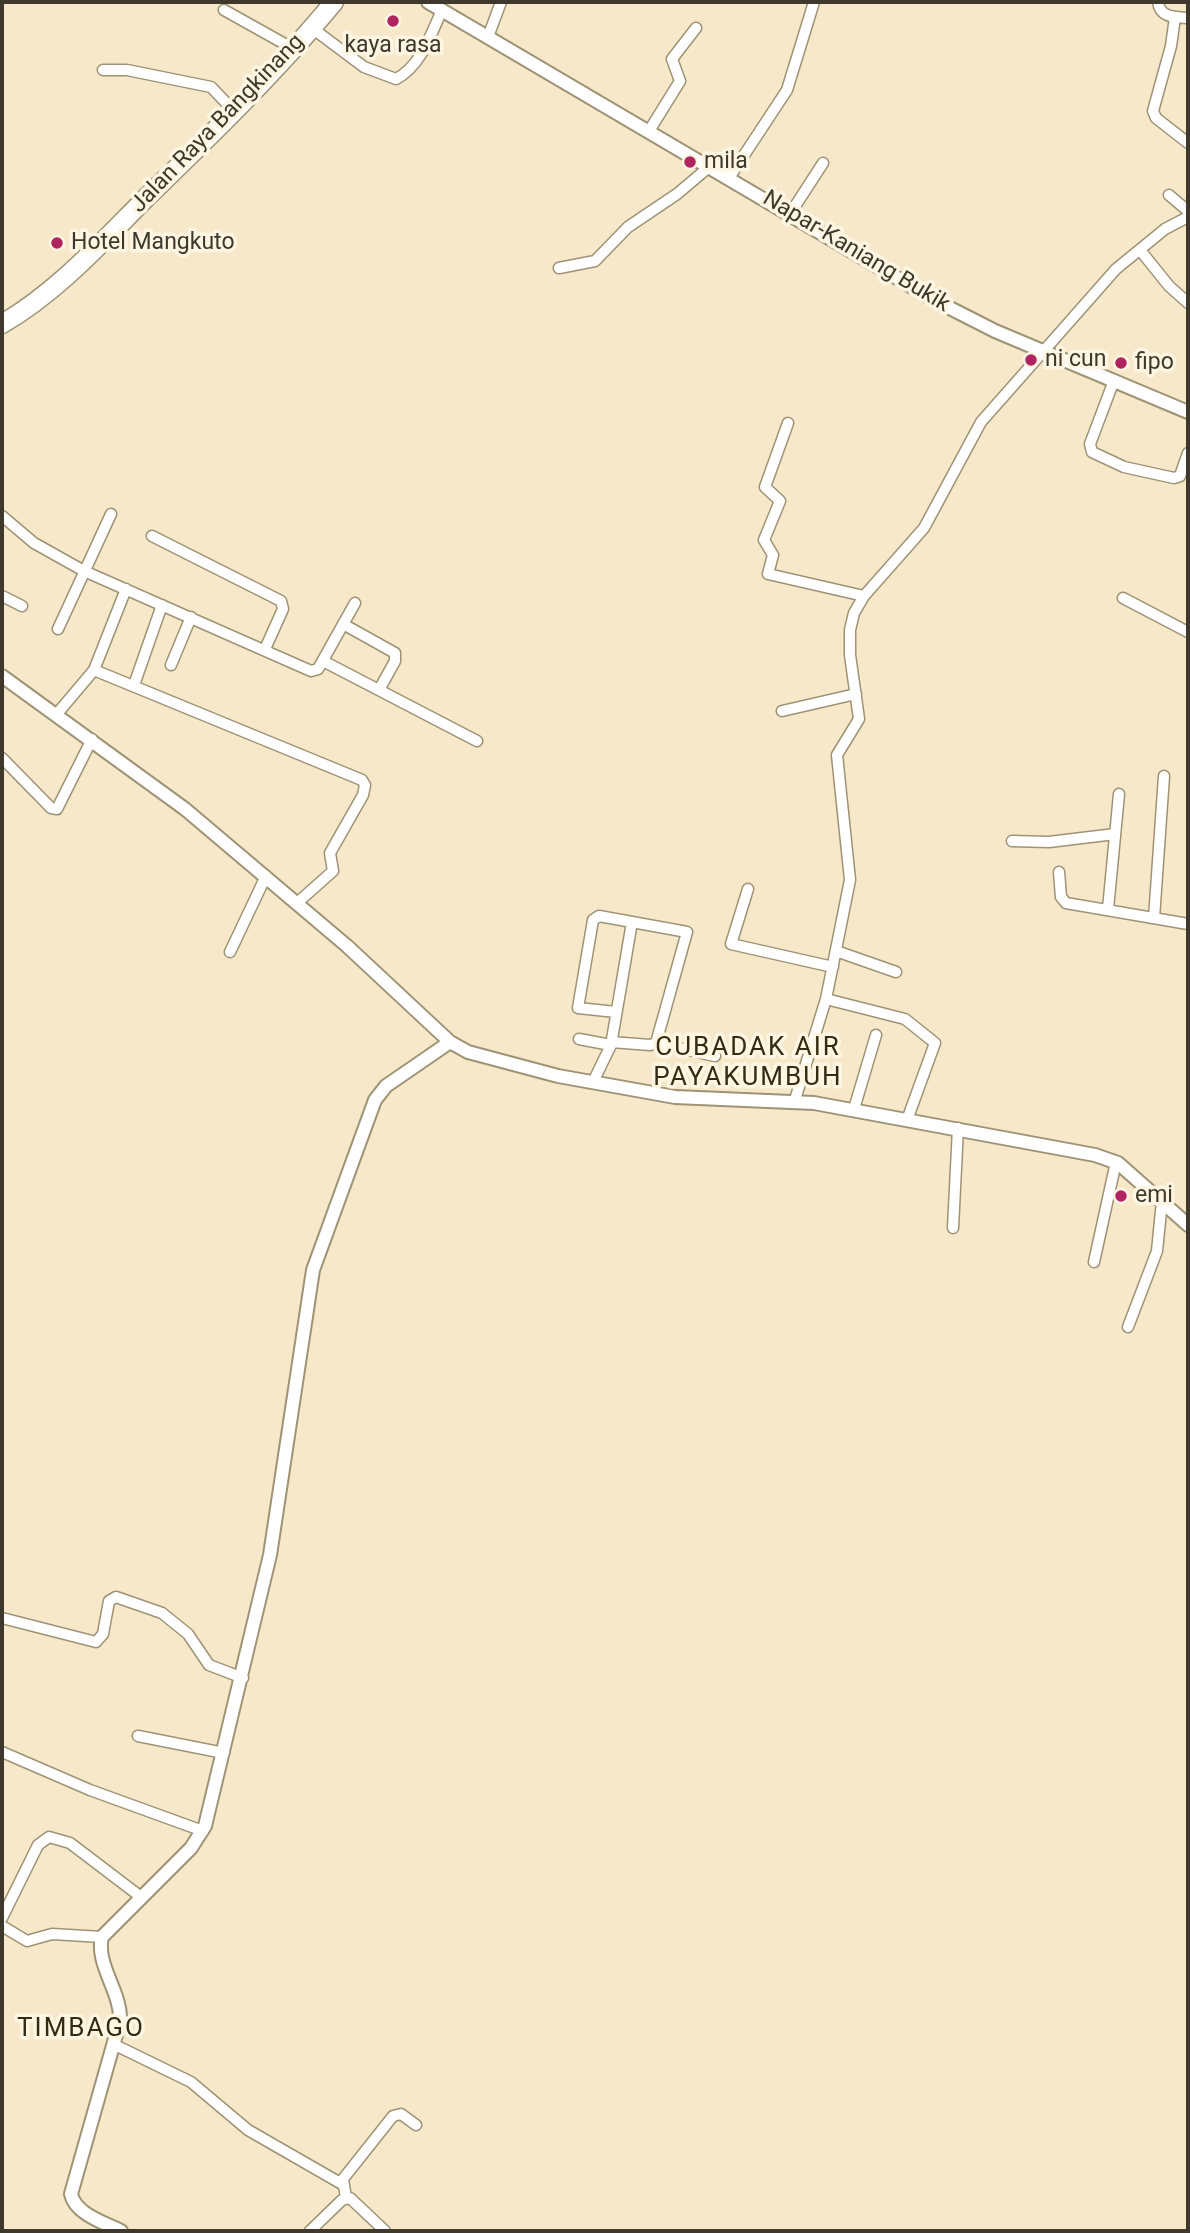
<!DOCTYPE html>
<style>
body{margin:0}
#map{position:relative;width:1190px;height:2233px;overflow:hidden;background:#f6e8c9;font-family:Roboto,sans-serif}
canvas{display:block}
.frame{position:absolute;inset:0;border:4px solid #3e392c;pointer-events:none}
</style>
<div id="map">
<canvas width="1190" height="2233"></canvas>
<div class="frame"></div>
</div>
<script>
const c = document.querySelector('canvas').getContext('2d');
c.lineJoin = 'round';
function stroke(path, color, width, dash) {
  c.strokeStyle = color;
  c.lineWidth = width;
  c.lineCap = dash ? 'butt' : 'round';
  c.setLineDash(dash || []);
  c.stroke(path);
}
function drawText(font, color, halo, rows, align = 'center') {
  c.font = font + ' Roboto,sans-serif';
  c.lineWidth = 7;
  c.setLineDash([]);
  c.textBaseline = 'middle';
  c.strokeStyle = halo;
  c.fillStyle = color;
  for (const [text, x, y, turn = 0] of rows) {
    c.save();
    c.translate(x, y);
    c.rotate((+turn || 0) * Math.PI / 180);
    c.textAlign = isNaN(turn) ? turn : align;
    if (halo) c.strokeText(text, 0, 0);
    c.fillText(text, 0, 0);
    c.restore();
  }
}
const street = new Path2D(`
 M1158 2C1160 18 1175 17 1188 18
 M224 10 292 48
 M1175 17 1171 46 1153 111 1156 118 1188 143
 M312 28 364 67 396 79C421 66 431 34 442 10
 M488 37 501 2
 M103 70H127L211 87 234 111
 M649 131 680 81 672 59 696 28
 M729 178 787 90 814 2
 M1169 195 1188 211
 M790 214 823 163
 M1140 250 1169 286 1188 303
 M559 268 595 261 628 227 677 194 709 167
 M1113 383 1090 444 1092 452 1124 467 1174 478 1180 476 1188 453
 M788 423 765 487 780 501 764 540 773 555 768 574 864 596
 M2 516 34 543 84 571 311 671 318 669 355 603
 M152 536 281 601 283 609 265 649
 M2 596 22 606
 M1123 598 1188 632
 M343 624 395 653V661L379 690
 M58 629 111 514
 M323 661 477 741
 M171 665 191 617
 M94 670 362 780 365 785 363 795 330 853 333 871 297 903
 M134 685 162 605
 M782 711 856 694
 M56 715 94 670 126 589
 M2 758 51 808 57 809 92 739
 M1012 841 1049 842 1115 834
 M1059 872 1061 897 1066 903 1188 924
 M748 889 731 944 833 967
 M1108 909 1119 794
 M1154 918 1164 776
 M836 951 896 972
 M230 952 266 876
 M826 999 905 1019 935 1043 907 1120
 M579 1039 611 1045
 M611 1042 650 1045 656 1043 687 932 599 916 593 920 578 1008 616 1012
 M656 1043 715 1056
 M593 1082 611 1045 632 922
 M794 1103 826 999 850 880 837 755 859 719 850 655V630L854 613 864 596 924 528 981 422 1116 269 1165 229 1188 217
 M854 1109 876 1035
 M953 1228 958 1128
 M1094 1262 1116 1162
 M1128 1327 1157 1251 1162 1201
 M2 1618 96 1642 103 1634 109 1601 116 1597 162 1613 188 1634 209 1665 243 1678
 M138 1736 224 1753
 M2 1752 90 1790 203 1831
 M2 1918 38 1845 49 1837 70 1843 141 1897
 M2 1926 27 1941 52 1934 102 1937
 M113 2044 191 2082 248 2130 342 2184
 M346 2198 343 2179 393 2116 401 2114 416 2125
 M310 2231 342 2200 350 2198 385 2231`);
const secondary = new Path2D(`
 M428 2 938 302 995 331 1188 412
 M2 676 185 809 347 946 450 1042 468 1052 558 1076 675 1097 814 1103 1095 1155 1118 1163 1188 1225
 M121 2231C105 2223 75 2214 71 2194L120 2021C122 1993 95 1964 102 1937L191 1848 205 1826 270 1555 313 1270 375 1100 386 1086 450 1042`);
const highway = new Path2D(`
 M2 324C57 292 101 243 146 198 211 135 276 72 334 2`);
stroke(street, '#9f9375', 13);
stroke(secondary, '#9f9375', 16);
stroke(highway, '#9f9375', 21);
stroke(street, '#fff', 10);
stroke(secondary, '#fff', 12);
stroke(highway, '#fff', 18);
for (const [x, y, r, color] of [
 [393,21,7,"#b02461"],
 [690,162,7,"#b02461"],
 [57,243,7,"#b02461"],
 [1031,360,7,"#b02461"],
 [1121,363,7,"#b02461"],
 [1121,1196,7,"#b02461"]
]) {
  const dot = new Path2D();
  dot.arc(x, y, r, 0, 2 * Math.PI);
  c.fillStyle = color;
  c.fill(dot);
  stroke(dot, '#fef6e3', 2.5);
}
drawText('23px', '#3e392c', '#fef6e3', [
 ["kaya rasa",393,46,"center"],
 ["mila",704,162],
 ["Hotel Mangkuto",71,243],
 ["ni cun",1045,360],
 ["fipo",1135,363],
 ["emi",1135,1196]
], 'left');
drawText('23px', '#3e392c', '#fef6e3', [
 ["Jalan Raya Bangkinang",218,124,-46],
 ["Napar-Kaniang Bukik",856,252,31]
]);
c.letterSpacing = '2px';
drawText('26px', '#352b10', '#fef6e3', [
 ["CUBADAK AIR",748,1048],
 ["PAYAKUMBUH",748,1078],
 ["TIMBAGO",81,2029]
]);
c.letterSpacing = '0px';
</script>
